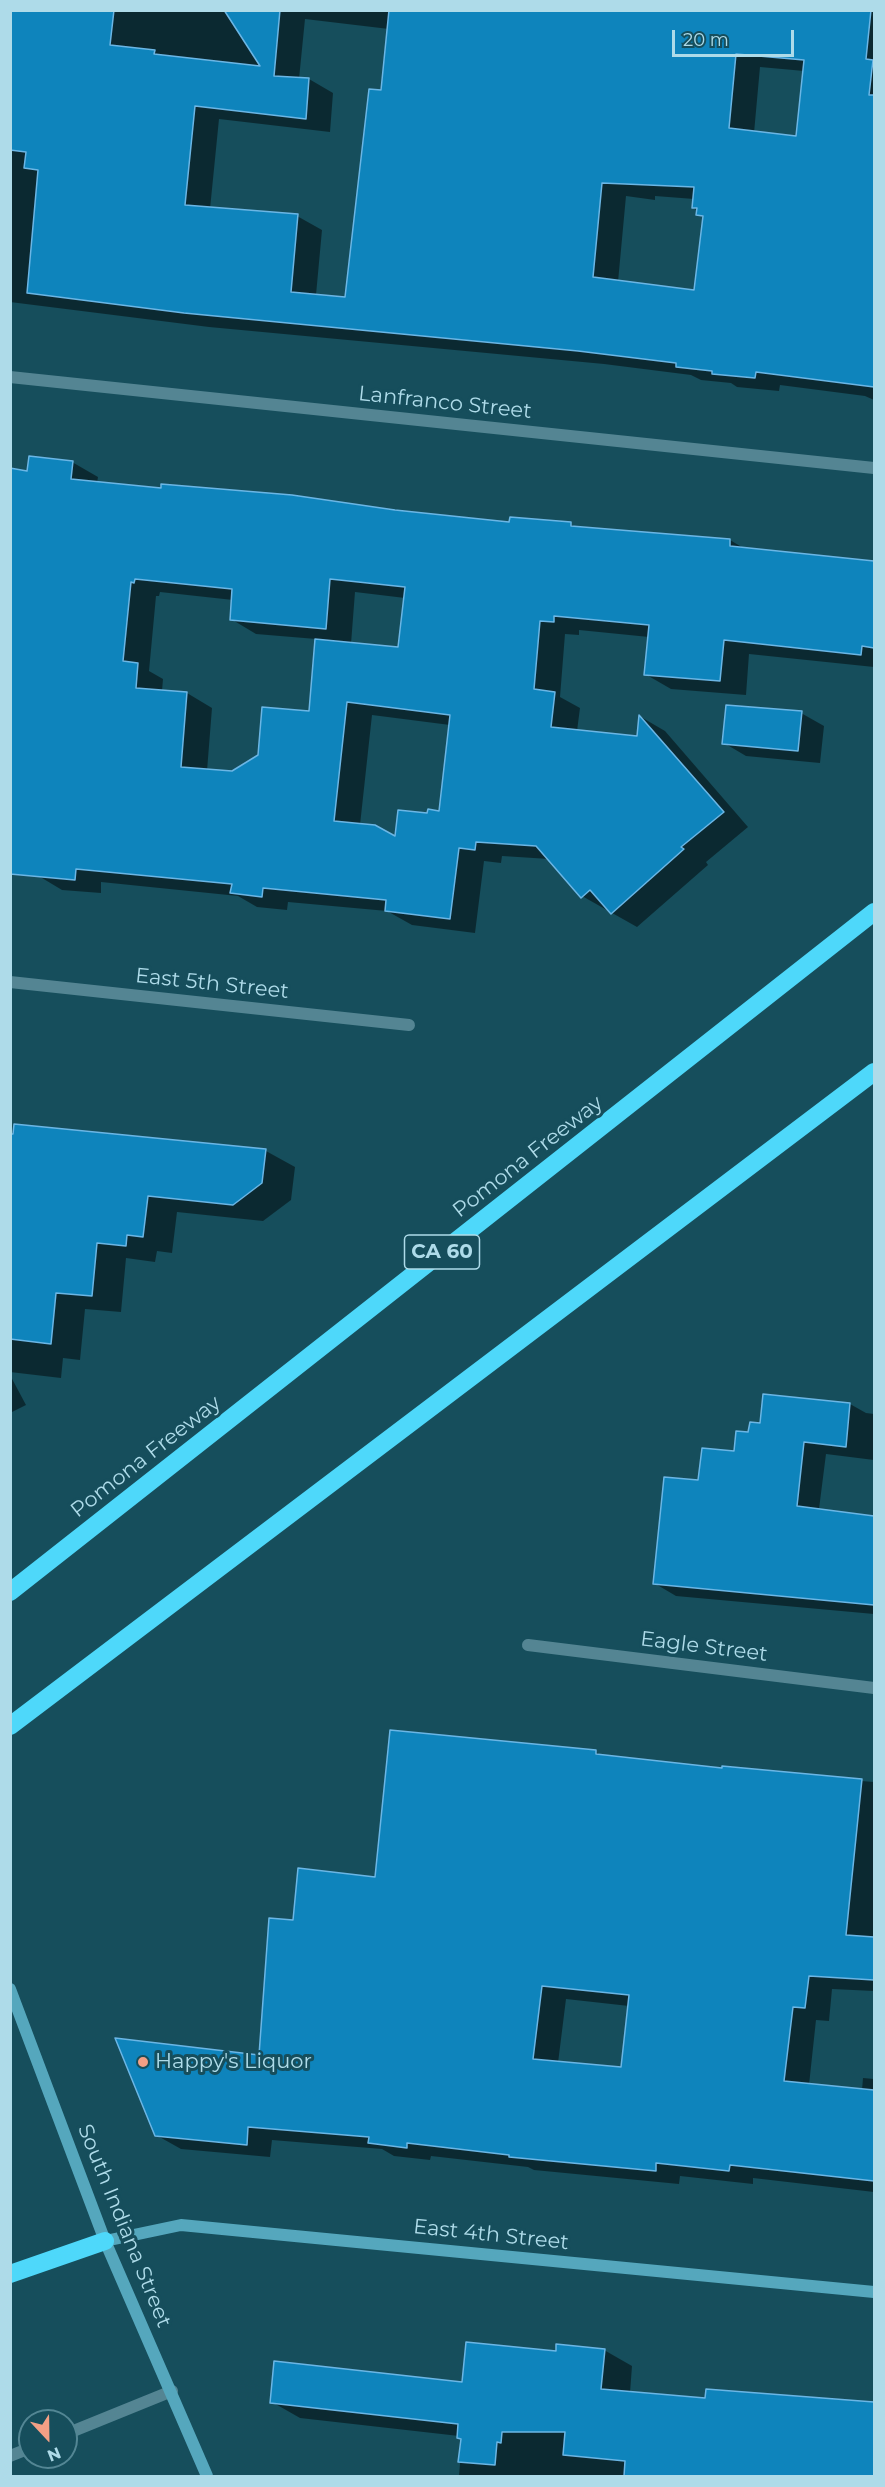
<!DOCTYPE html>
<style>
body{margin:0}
#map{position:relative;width:885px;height:2487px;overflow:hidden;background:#164e5c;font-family:Montserrat,sans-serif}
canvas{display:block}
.frame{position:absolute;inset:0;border:12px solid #aedbe9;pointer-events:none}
.north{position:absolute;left:18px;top:2409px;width:60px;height:60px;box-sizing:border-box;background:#164e5c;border:2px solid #538694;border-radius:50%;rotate:158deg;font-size:16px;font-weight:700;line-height:24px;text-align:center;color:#aedbe9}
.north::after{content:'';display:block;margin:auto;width:21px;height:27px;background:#f39f85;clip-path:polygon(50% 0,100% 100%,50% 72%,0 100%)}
.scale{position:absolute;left:672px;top:30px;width:122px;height:27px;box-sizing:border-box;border:3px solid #aedbe9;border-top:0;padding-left:8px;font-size:18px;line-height:21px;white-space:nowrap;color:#aedbe9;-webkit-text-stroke:4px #164e5c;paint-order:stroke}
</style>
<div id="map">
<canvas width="885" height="2487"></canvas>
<div class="frame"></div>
<div class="north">N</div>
<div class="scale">20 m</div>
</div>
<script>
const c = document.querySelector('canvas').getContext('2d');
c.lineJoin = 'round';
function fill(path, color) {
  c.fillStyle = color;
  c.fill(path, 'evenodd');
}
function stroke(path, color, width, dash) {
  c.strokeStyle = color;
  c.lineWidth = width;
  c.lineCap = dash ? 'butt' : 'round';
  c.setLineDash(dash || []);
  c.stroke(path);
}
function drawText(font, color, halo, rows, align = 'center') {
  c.font = font + ' Montserrat,sans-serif';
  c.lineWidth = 6;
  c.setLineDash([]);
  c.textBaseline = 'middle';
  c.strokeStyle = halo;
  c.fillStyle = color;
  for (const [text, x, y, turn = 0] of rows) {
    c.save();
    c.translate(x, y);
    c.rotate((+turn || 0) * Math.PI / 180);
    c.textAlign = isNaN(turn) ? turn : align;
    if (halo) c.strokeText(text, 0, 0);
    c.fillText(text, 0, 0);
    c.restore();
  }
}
fill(new Path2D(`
 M10 10H874V203L848 200 843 263 874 266V400L865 396 780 385 779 391 737 387 731 383 701 380 691 375 604 364 209 327 10 302ZM305 19 389 29 382 91 346 298 316 295 322 230 297 216 210 209 219 119 330 132 333 93 309 79H299ZM760 67 804 71 797 138 754 133ZM626 196 655 200V196L694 199 693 207 704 218 696 292 618 282Z
 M72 462 98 477 97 483 510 524H570L577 528 730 540 745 549 874 562V667L749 654 746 695 671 689 645 674 649 637 579 630V635L565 634 560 697 580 708 577 731 638 738 641 717 665 731 748 827 706 862 708 865 637 927 582 896 549 859 502 856 501 863 484 861 475 933 412 925 387 911 288 902 287 910 257 907 238 896 101 882V893L62 890 37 875 28 471ZM160 592 233 600 231 619 256 634 316 639 310 712 259 756 232 773 207 771 212 708 187 693 162 691 163 679 149 671 156 596H159ZM355 592 405 598 399 649 351 644ZM372 715 450 725 441 812 429 815 396 838 360 825Z
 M801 713 824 726 820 763 746 756 724 743Z
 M10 1135 266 1151 295 1167 291 1200 263 1221 177 1212 172 1253 157 1251 155 1262 126 1258 121 1312 85 1309 80 1360 63 1358 61 1378 10 1372Z
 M10 1375 26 1405 10 1413Z
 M764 1395 850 1404 866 1413 874 1414V1460L826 1454 819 1509 874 1517V1614L676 1596 654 1583 735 1453 749 1433 762 1424Z
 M596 1752 603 1756 723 1770 874 1782V1991L832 1989 829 2021 816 2020 809 2085 862 2090 863 2078 874 2079V2192L753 2178V2184L680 2176 679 2184 534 2170 528 2167 431 2156 430 2160 394 2156 382 2149 272 2140 270 2157 181 2149 156 2135 260 2057 294 1922 376 1879ZM566 1999 629 2006 622 2068 558 2063Z
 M604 2350 632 2366 630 2393 707 2400 774 2394 874 2404V2476H459L462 2439 459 2436 300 2418 272 2402 464 2383 557 2353Z`), '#0007');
const building = new Path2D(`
 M10 10H114L110 45 155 50 154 54 260 66 224 10H280L274 76 309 78 306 119 195 106 185 205 298 214 291 292 345 297 369 89 381 90 389 10H871L866 59 873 60 869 95H874V387L756 372 755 378 712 374V371L676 367V363L578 351 184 313 27 293 38 170 24 168 26 152 10 150ZM736 54 804 60 796 136 729 128ZM602 183 694 187 692 208H697L696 215 703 216 694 290 593 277Z
 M29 456 73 461 71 479 161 488V484L292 495 395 510 509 522 510 517 571 522V526L730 539V546L874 561V648L862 646 861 655 724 640 720 681 644 675 649 625 554 616V622L540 621 534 689 555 692 551 727 637 736 639 715 724 812 681 847 684 849 611 914 590 890 581 898 536 846 476 842 475 850 459 848 450 919 385 911 386 900 263 888 262 897 230 893 232 884 76 869 75 880 10 874V468L27 471ZM135 579 232 589 230 620 326 629 330 579 405 587 398 647 315 639 309 711 262 707 258 755 232 771 181 767 187 692 136 688 138 663 123 661 131 582 134 583ZM347 702 450 715 439 811 428 809 427 813 398 810 395 836 375 825 334 821Z
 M726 705 802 711 798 751 722 744Z
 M14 1124 266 1149 262 1183 233 1205 148 1196 143 1237 127 1235 126 1246 97 1243 92 1296 56 1293 51 1344 10 1339V1134H13Z
 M763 1394 850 1403 846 1447 804 1442 797 1506 874 1516V1605L653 1584 664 1477 698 1480 702 1448 734 1451 736 1431 748 1432 750 1422 760 1423Z
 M390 1730 596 1750V1754L722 1768V1766L862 1779 846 1935 874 1937V1980L809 1976 805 2008 793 2007 784 2081 874 2090V2181L730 2165 729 2171 656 2163V2171L509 2157V2155L407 2143V2148L368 2143 369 2137 248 2127 247 2145 155 2136 115 2038 259 2055 269 1918 293 1920 298 1868 375 1877ZM542 1986 629 1995 621 2067 533 2059Z
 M466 2342 556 2351V2344L605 2349 601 2389 705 2398 706 2389 874 2402V2476H624L625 2461 563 2455 565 2432H502L501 2443 497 2442 495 2465 458 2462 461 2439 457 2438 458 2424 270 2403 274 2361 462 2382Z`);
fill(building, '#0e84bc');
stroke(building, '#6bb6e5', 1.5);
stroke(new Path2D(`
 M10 377 874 468
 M10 982 409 1025
 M528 1645 874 1688
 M66 2434 172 2391
 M10 2456 30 2448`), '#548593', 12);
stroke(new Path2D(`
 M10 1989 105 2241 207 2476
 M105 2241 181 2225 874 2292`), '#55a7bd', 12);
stroke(new Path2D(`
 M10 1592 874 912
 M10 1726 874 1072
 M10 2274 105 2241`), '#4ed8fa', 18);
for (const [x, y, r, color] of [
 [143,2062,6,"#f39f85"]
]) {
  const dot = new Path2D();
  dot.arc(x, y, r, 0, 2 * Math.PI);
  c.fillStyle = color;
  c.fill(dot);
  stroke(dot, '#164e5c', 2);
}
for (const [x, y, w] of [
 [442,1252,75]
]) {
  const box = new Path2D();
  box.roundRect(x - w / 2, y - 17, w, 34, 4.5);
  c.fillStyle = '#164e5c';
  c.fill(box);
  stroke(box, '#aedbe9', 1.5);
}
drawText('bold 20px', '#aedbe9', null, [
 ["CA 60",442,1252]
]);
drawText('21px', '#aedbe9', '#164e5c', [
 ["Lanfranco Street",445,403,6],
 ["East 5th Street",212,984,6],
 ["Pomona Freeway",528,1157,-38],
 ["Pomona Freeway",146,1457,-38],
 ["Eagle Street",704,1647,7],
 ["South Indiana Street",124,2226,68],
 ["East 4th Street",491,2235,6]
]);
drawText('21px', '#aedbe9', '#164e5c', [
 ["Happy's Liquor",155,2062]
], 'left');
</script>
